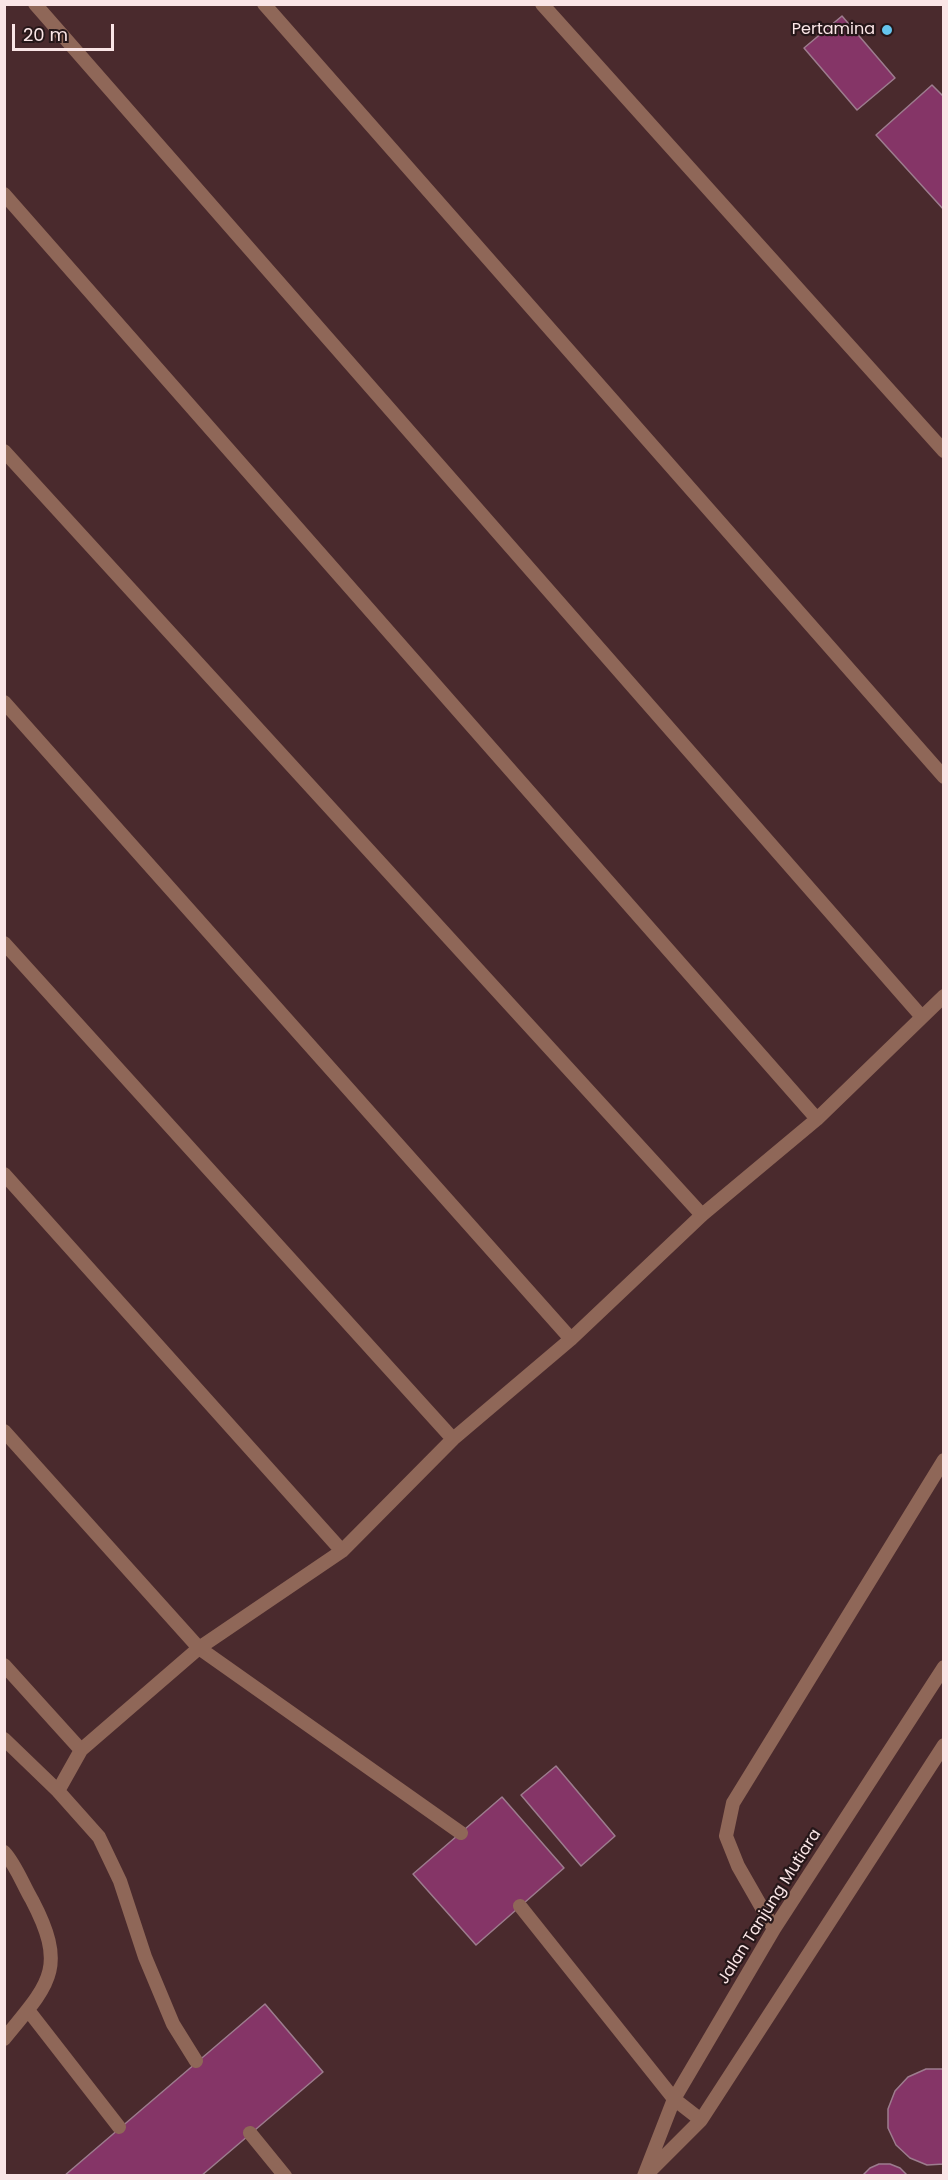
<!DOCTYPE html>
<style>
body{margin:0}
#map{position:relative;width:948px;height:2180px;overflow:hidden;background:#4a2a2d;font-family:Poppins,sans-serif}
canvas{display:block}
.frame{position:absolute;inset:0;border:6px solid #fae5e6;pointer-events:none}
.scale{position:absolute;left:12px;top:24px;width:102px;height:27px;box-sizing:border-box;border:3px solid #fae5e6;border-top:0;padding-left:8px;font-size:18px;line-height:21px;white-space:nowrap;color:#fae5e6;-webkit-text-stroke:4px #261719;paint-order:stroke}
</style>
<div id="map">
<canvas width="948" height="2180"></canvas>
<div class="frame"></div>
<div class="scale">20 m</div>
</div>
<script>
const c = document.querySelector('canvas').getContext('2d');
c.lineJoin = 'round';
function fill(path, color) {
  c.fillStyle = color;
  c.fill(path, 'evenodd');
}
function stroke(path, color, width, dash) {
  c.strokeStyle = color;
  c.lineWidth = width;
  c.lineCap = dash ? 'butt' : 'round';
  c.setLineDash(dash || []);
  c.stroke(path);
}
function drawText(font, color, halo, rows, align = 'center') {
  c.font = font + ' Poppins,sans-serif';
  c.lineWidth = 4.5;
  c.setLineDash([]);
  c.textBaseline = 'middle';
  c.strokeStyle = halo;
  c.fillStyle = color;
  for (const [text, x, y, turn = 0] of rows) {
    c.save();
    c.translate(x, y);
    c.rotate((+turn || 0) * Math.PI / 180);
    c.textAlign = isNaN(turn) ? turn : align;
    if (halo) c.strokeText(text, 0, 0);
    c.fillText(text, 0, 0);
    c.restore();
  }
}
const building = new Path2D(`
 M842 16 895 78 857 110 804 48Z
 M932 85 944 97V210L876 135Z
 M556 1766 615 1836 581 1866 521 1795Z
 M502 1797 564 1868 476 1945 413 1874Z
 M265 2004 323 2072 201 2176H64Z
 M926 2069H944V2164L927 2165 910 2158 896 2145 888 2128V2109L895 2091 908 2077Z
 M879 2164H890L900 2168 908 2176H862L870 2168Z`);
fill(building, '#853567');
stroke(building, '#9d7c8e', 1.5);
stroke(new Path2D(`
 M35 4 922 1017
 M264 4 944 777
 M542 4 944 451
 M4 194 817 1119
 M4 451 702 1215
 M4 702 571 1339
 M4 943 453 1439
 M4 1174 342 1551
 M4 1431 199 1648 461 1833
 M4 1665 81 1750
 M4 1739 58 1791 81 1750 199 1648 342 1551 453 1439 571 1339 702 1215 817 1119 944 996
 M58 1791 99 1837 120 1881 145 1957 173 2024 196 2061
 M4 1852C16 1865 23 1885 32 1900 68 1969 49 1984 4 2039
 M520 1906 674 2099 701 2120
 M774 1929 738 1866 726 1836 733 1803 944 1460
 M28 2010 119 2127
 M250 2133 285 2176
 M647 2174 701 2120 944 1745
 M644 2176 674 2099 774 1929 944 1667`), '#8f6758', 14);
for (const [x, y, r, color] of [
 [887,30,6,"#65c5ee"]
]) {
  const dot = new Path2D();
  dot.arc(x, y, r, 0, 2 * Math.PI);
  c.fillStyle = color;
  c.fill(dot);
  stroke(dot, '#261719', 2);
}
drawText('16px', '#fae5e6', '#261719', [
 ["Pertamina",875,30]
], 'right');
drawText('16px', '#fae5e6', '#261719', [
 ["Jalan Tanjung Mutiara",770,1907,-58]
]);
</script>
